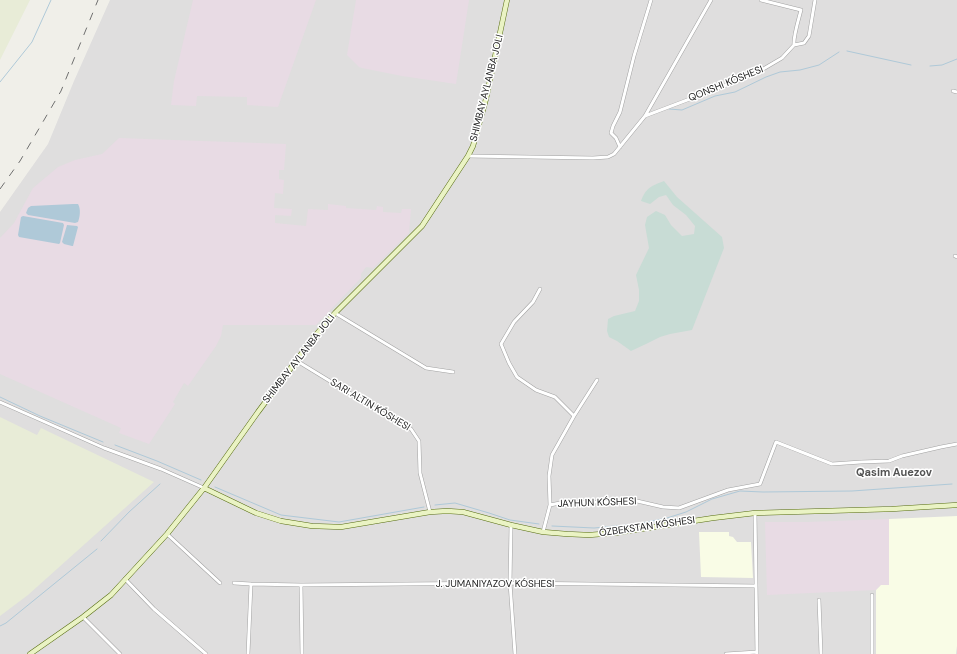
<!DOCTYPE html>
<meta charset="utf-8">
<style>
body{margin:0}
canvas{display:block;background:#f0efe9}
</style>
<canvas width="957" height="654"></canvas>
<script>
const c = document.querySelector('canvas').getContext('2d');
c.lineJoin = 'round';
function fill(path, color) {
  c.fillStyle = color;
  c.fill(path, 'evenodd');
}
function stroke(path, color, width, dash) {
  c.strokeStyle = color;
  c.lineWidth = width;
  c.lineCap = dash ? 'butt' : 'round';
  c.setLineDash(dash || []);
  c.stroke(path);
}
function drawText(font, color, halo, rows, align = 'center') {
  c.font = font + ' "DM Sans",sans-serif';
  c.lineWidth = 3;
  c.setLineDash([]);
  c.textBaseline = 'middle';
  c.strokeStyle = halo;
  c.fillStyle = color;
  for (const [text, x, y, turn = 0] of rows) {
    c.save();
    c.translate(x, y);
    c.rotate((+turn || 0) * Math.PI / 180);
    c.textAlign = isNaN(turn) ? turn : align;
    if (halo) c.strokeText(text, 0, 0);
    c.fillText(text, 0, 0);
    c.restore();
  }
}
fill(new Path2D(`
 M110 0H957V654H0V212L48 144 74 81Z`), '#dfdede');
fill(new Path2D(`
 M193 0H316L278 107 247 105V97L197 96 196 106 171 105 174 81Z
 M356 0H469L456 84 402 76 362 68 359 67 347 55Z
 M119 138 286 144 284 170H279V179L284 180 283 194 275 193 274 208 292 209 291 216 275 215V223L306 226 308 209 328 210V204L346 206V208L376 210 377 206 383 207V212L401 213 402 209H411L409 233 373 268 366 267 361 274V278L316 325H223L221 336 216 346 188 386 184 383 173 402 175 404 149 444 119 433 121 428 0 374V238L14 223 33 188 58 167 75 160 102 154Z
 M889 519V585H881L876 590 767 595 765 522H807Z`), '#e8dbe4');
fill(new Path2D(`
 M957 516V646L956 654H876V590L881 585H889V519Z
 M699 532H729V536L733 537 737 542H751L753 578 701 577Z`), '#f9fce6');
fill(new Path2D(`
 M0 0H30L0 60Z
 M0 417 37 435 41 428 154 482 28 595 0 616Z`), '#e8ecd7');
fill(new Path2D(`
 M664 181 677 197 722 237 724 248 692 330 670 334 660 337 646 344 631 351 617 341 609 337 607 331 608 319 614 316 635 311 639 301V290L636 275 649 248 645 225 647 217 656 211 665 215 671 225 682 236 694 234 695 226 686 215 673 205 666 195 659 197 650 204 641 201C646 188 651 186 664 181Z`), '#c8dcd5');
fill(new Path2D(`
 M73 204H78C81 209 80 217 78 222L75 223 28 215 26 213 28 208 31 206Z
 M23 216 63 223 64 225 60 243 59 244 19 237 18 235 21 217Z
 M67 225 77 226 78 227 73 246H72L64 244 62 242Z`), '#afc9d8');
stroke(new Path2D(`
 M847 51 911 65
 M930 66 942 65 957 59
 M0 82 32 42 51 0
 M669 109 682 110 715 96 735 92 766 77 780 72 800 70 819 65 839 52
 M0 397 40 416 103 442
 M115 445 157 461 201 480
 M215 487 281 515 339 522 424 507
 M435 505 455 503 489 513 510 520 539 524
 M552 526 594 528 637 524 667 518 686 512 712 499 740 491 763 492 852 491 952 484
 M101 541 129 512 160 484
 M0 626 6 623 97 549`), '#afc9d8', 1);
const street = new Path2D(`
 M761 0 801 10C799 18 793 37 794 45
 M953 91 957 92
 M645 116 753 75 782 58 794 45 804 43 809 36 815 0
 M620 147 616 138 611 133 613 126 620 112 634 56 651 0
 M468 156 593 158 608 157 614 154 645 116 711 0
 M955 256 957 257
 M540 289 533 302 514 322 501 344 509 363 517 377 536 390 555 397 574 416
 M335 313 426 368 453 372
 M297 361 392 419 411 429 419 441 420 473 430 512
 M0 402 104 448 161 469 204 488
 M550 505 560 503 603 502 637 501 663 507 679 508 728 490 760 484 776 442 832 464 861 462 889 461 902 456 941 447 957 444
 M755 513 757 654
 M511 525 510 583 515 654
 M543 532 550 505 549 476 552 455 574 416 597 380
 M167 534 220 583
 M125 579 154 609 206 654
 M234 583 251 584 301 585 510 583 756 586
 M301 585 302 654
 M872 595V654
 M819 600 821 654
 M83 617 120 654
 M248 654 251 584
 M726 654 757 652`);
const secondary = new Path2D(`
 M204 488 256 513 281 521 312 526 341 527 430 512 447 511 463 512 511 525 543 532 567 534 589 535 615 533 713 518 755 513 892 509 957 505
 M30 654 83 617 111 595 167 534 204 488 258 412 314 337 335 313 422 226 468 156 473 146 486 99 507 0`);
stroke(street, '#a2a2a2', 4);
stroke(secondary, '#576d12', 5.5);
stroke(street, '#fff', 3);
stroke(secondary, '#eaf3c4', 4.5);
stroke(new Path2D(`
 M0 189 20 161 61 91 98 0`), '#6f6f6f', 1, [8, 8]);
drawText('10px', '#212121', '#fff', [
 ["QONSHI KÓSHESI",726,84,-22],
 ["SHIMBAY AYLANBA JOLI",487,88,-76],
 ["SHIMBAY AYLANBA JOLI",299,359,-52],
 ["SARI ALTIN KÓSHESI",370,405,31],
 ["JAYHUN KÓSHESI",597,503,-2],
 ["ÓZBEKSTAN KÓSHESI",647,527,-8],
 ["J. JUMANIYAZOV KÓSHESI",495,584]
]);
drawText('bold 11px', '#545454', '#fff', [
 ["Qasim Auezov",894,473]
]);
</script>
